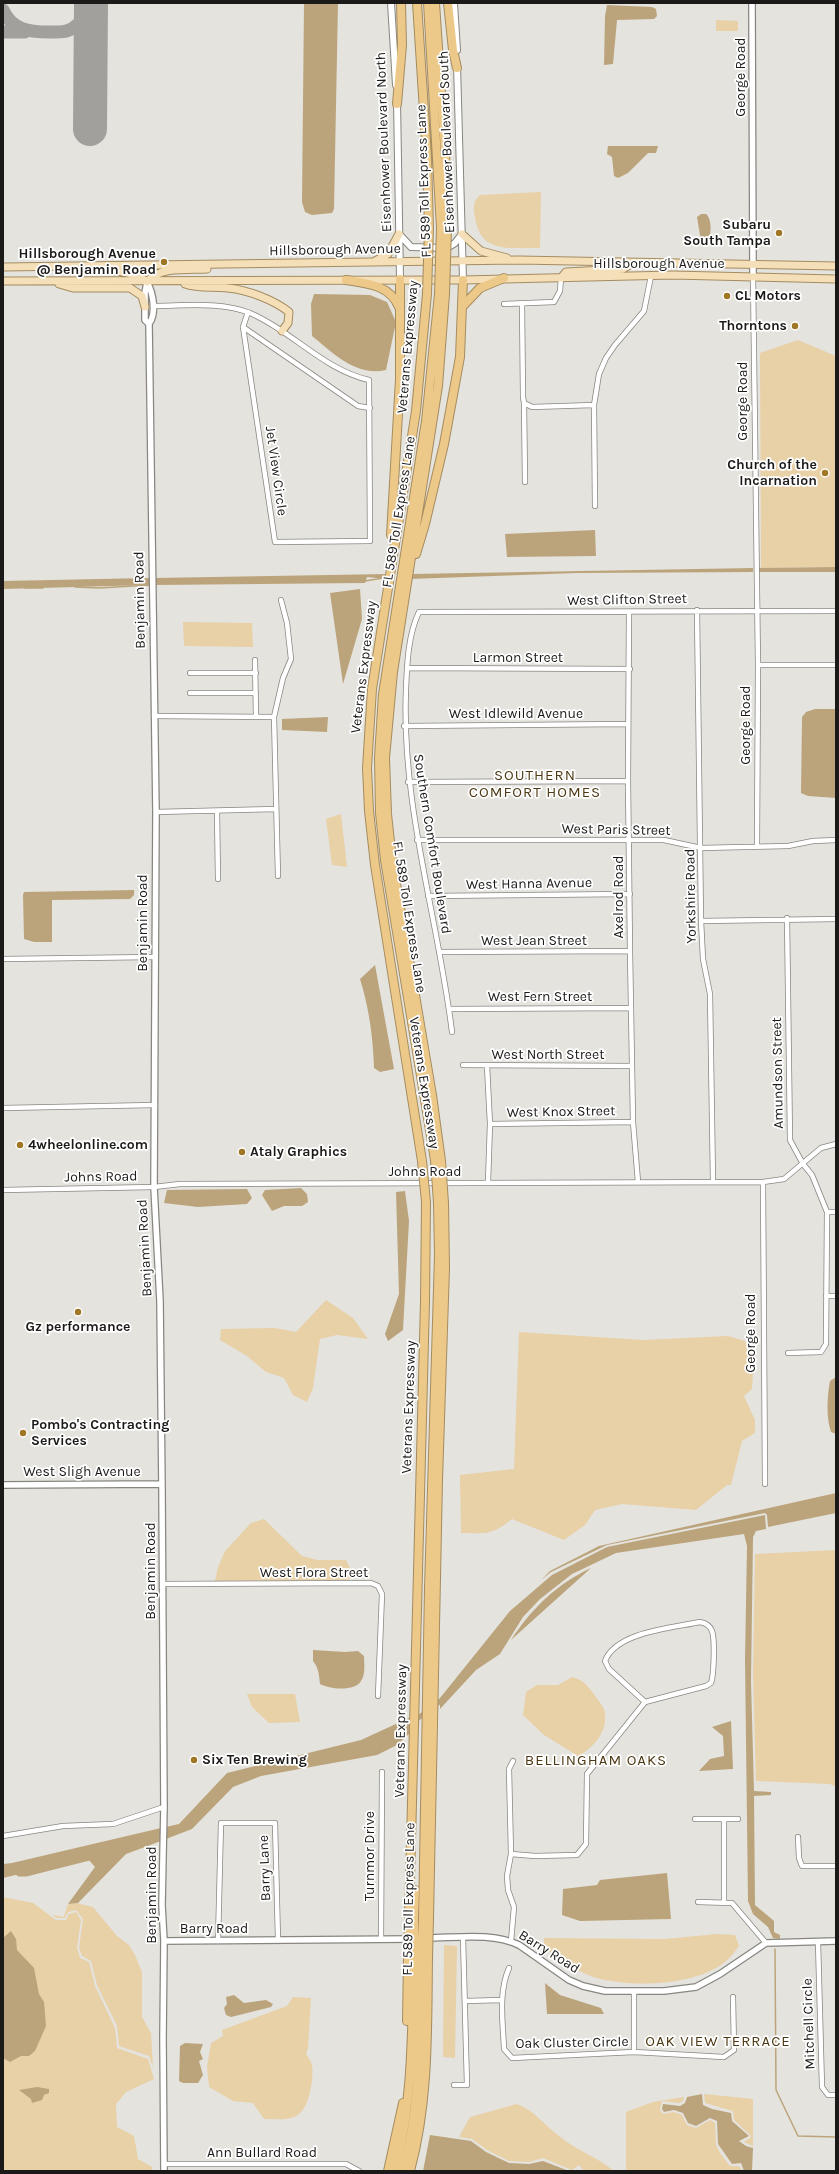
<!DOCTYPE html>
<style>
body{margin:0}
#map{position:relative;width:839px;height:2174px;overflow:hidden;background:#e5e3de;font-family:Karla,sans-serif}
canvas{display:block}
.frame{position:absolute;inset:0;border:4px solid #1b1a18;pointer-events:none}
</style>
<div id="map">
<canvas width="839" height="2174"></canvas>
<div class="frame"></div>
</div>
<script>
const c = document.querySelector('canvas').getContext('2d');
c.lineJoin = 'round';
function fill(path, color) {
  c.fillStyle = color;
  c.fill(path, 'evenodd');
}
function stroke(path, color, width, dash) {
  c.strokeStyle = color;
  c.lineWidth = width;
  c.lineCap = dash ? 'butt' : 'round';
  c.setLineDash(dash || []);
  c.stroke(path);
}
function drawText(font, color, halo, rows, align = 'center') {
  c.font = font + ' Karla,sans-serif';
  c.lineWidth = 3.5;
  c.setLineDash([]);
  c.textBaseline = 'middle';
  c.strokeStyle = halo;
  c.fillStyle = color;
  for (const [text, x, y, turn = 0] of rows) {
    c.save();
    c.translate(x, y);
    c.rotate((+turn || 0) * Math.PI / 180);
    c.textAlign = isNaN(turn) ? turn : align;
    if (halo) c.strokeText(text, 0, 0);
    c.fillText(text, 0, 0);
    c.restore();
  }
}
fill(new Path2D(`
 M716 20 738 21V31H716Z
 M541 192 540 248C511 247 480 255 475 217 473 208 473 201 480 195Z
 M798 340 836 356V567L761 568 760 353Z
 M183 622 252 623 253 647 184 646Z
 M341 814 347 867 332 865 326 819Z
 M326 1300 353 1318 368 1339 337 1335 320 1339 313 1388 307 1402 293 1395 284 1378 266 1372 247 1356 220 1340 221 1329 275 1328 296 1332Z
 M519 1332 643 1340 728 1336 745 1341 754 1358 752 1389 744 1396 755 1420V1433L742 1441 731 1485H727L696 1510 622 1504 595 1510 585 1525 564 1540 512 1519C491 1536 486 1533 461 1533L460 1475 514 1469Z
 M264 1519 302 1556 317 1560H346L354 1577 346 1580 215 1581 218 1567 225 1551 251 1523Z
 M836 1550V1787L830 1784 756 1781 753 1673 755 1554Z
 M572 1677C583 1680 586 1684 593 1693 597 1699 605 1707 605 1714 607 1733 593 1748 578 1756L544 1735 523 1715 526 1692 537 1685H558Z
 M247 1694H295L300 1722 269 1723 252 1707Z
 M3 1897 33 1903 56 1920H66L69 1914 76 1912 81 1920 77 1948 80 1958 89 1962 95 1986 115 2028 117 2048 148 2059 154 2079 126 2092 116 2104 117 2127 134 2136 138 2159 152 2167V2171H3Z
 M77 1903 93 1907 117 1936 129 1945 135 1955 142 1972V2017L151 2033 153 2067 149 2056 119 2046 117 2026 97 1985 91 1961 82 1956 79 1948 83 1919 76 1910 68 1912 65 1918H56L53 1915 64 1917 68 1904Z
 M717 1934 735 1935 739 1946C735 1951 732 1956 727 1960 698 1987 624 1989 588 1975 572 1968 558 1958 544 1948V1938L665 1939Z
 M444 1945 457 1946 455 2058 443 2057Z
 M293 1997 311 1998 308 2048 306 2054C308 2057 311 2061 312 2065 314 2078 310 2106 298 2115 288 2121 274 2119 264 2119L253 2103 233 2101 209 2087 207 2067 211 2043 223 2036 222 2030 287 2006Z
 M704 2094 753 2099V2146L744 2142 750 2138 751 2136 734 2120 733 2111 705 2103Z
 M684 2097 683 2101 679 2103 662 2101 660 2110 663 2114 674 2112 682 2115 687 2125 696 2128 710 2120 715 2123 716 2145 720 2153 730 2166H739L742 2171H626V2112L653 2102Z
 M517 2104C534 2110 544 2125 559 2136 576 2150 597 2157 614 2171H584L579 2165 572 2170 543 2158 529 2162 509 2161 487 2150 472 2139 459 2137 470 2117Z`), '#e8d0a7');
fill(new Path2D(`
 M304 3H338L334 209 332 213 312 215 305 212 302 202Z
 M607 5 652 7 656 9 657 16 654 19 617 20 613 64 604 65 605 16Z
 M608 146H658L656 153H648L628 173 618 178 614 176 612 157 607 154Z
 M701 214H706C712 218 712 237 707 243L701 241 697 217Z
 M314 294 370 295 387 302 396 322 386 370C356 377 333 353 312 336L311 304Z
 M595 530 596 556 507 557 505 534Z
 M836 567V572H758V568Z
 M753 568V572L577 573 410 579 412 574Z
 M387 574 386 579 367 577 365 583 154 585V578Z
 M149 578V585L3 589V581Z
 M360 589 362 619 343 684 330 593Z
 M815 709H836V798L808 796 801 793 802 717 806 712Z
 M328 717 327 732 282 730V719Z
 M134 890V895L130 899 52 900V942H34L24 939 23 895 24 892Z
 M375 965 394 1069 380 1072 374 1068C373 1036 369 1008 360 979Z
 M301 1188 307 1194 308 1202 302 1206H284L272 1211 262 1195 265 1190Z
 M247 1189 252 1198 247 1204 198 1207 164 1203 167 1190Z
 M405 1191 409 1221 403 1330 388 1341 385 1334 399 1294 396 1192Z
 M836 1377V1434L831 1432C826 1417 827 1397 830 1381Z
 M836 1493V1513L768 1527 767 1515 765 1513 607 1545 551 1572 541 1580 550 1571 599 1546Z
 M765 1515 766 1529 756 1531 753 1537 751 1681 754 1791 771 1792V1795L754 1796 755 1905 774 1921V1932L780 1935V1939L773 1938 768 1927 753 1914 748 1901 745 1660 747 1546 744 1534 616 1553 572 1574 540 1599 523 1617 500 1654 476 1670 440 1709V1698L510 1611 552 1575 607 1547Z
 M591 1568 511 1640C532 1608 557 1584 591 1568Z
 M313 1650 345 1652 358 1651 364 1656C364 1663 366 1674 361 1681 355 1692 329 1689 320 1684 319 1676 319 1668 313 1661Z
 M411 1717V1732L397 1745 377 1755 261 1776 233 1787 192 1829 166 1839V1827L179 1824 227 1773 361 1740Z
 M731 1721 733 1769 699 1771 710 1759 724 1756 723 1736 712 1727Z
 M161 1828V1841L126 1854 78 1903 68 1904 95 1867 87 1858 3 1878V1864L12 1863Z
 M667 1873 671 1919 580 1921 562 1915 563 1889 597 1885 600 1880Z
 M11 1931 16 1939 17 1950 34 1968 39 1994 44 2002 46 2026 35 2051 29 2056H21L10 2062 3 2058V1938Z
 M545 1983 560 1995 601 2008 604 2014H547Z
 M234 1995 244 2003 266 2000 273 2004 271 2007 231 2017 226 2015 224 2008 227 2004 226 1997Z
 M185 2043 203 2044 200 2052 203 2059 199 2061 203 2075 198 2083H183L179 2081 180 2046Z
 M37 2087 49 2089V2093L44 2095 42 2100 32 2103 31 2099 19 2090Z
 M702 2094 703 2105 712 2109 731 2113 732 2121 749 2136 739 2141 746 2146 753 2148 752 2171H744L741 2163 732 2164 718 2144 717 2121 710 2118 696 2126 688 2123 683 2113 674 2110 664 2112 662 2109 663 2104 680 2106 685 2103 687 2097Z
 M430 2135 471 2141 486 2152 509 2163 529 2164 543 2161 569 2171H423Z`), '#bba47b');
stroke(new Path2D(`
 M365 581 383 578
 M75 587 99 588 151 585
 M25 588H43
 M775 1949 776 2090 798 2136 836 2137`), '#bba47b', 1.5);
stroke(new Path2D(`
 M413 1722 443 1699
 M19 1874H26L93 1857`), '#bba47b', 5);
stroke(new Path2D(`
 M3 10C12 30 29 32 49 32 57 32 66 33 73 28 82 23 87 12 90 3
 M3 32H25`), '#a2a09c', 13);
stroke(new Path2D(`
 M90 129 91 3`), '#a2a09c', 34);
const minor = new Path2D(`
 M753 277 758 665 757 846
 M504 304 554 302 560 291 561 278
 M522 304 523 397 524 403 532 407 594 405
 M153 306C183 306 221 301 250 313 292 331 324 370 369 380L370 541 275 542 243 327 248 312
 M243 327 358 406 370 408
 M524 403 525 482
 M595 506 594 405 599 374 606 358 615 345 644 311 651 276
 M697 610 701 921 703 959 710 994 713 1181
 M629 612 628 781 630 951 633 1122 638 1182
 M255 660 256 717
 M758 665H836
 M407 668 630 669
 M190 673H256
 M190 693H256
 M154 716 274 717
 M404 726 628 724
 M408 782 628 781
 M217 811 218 879
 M156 812 276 809
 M417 840H664L701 848 788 846 813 841 836 840
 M278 876 274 717 283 678 291 659 287 623 281 600
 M428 896 630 894
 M787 918 790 1140 803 1164 812 1175 827 1212 826 1344 821 1352 788 1353
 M701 921 836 919
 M439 952 630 951
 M3 959 155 957
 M449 1009 631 1008
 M452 1032C438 917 401 806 406 689 407 664 408 635 419 612L836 611
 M463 1065 632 1066
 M487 1066 490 1124 488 1182
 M3 1108 155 1105
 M490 1124 633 1122
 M763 1182 765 1484
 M3 1190 154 1187 180 1184 763 1182 784 1179 821 1148 836 1144
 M827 1212H836
 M826 1296H836
 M163 1584 371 1583 378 1586 382 1594 378 1696
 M700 1622C705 1623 710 1625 712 1631 715 1639 714 1675 711 1683L706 1686 645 1702 609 1669 605 1661C616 1632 672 1628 700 1622Z
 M695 1819H738
 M724 1819V1902
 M3 1836 63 1826 113 1824 164 1807
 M798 1837 799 1858 802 1866H836
 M511 1854 535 1856 577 1855 586 1844 587 1774 645 1702
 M698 1902 732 1903 766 1943
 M381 1939 382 1772
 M218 1941 221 1823H275L278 1940
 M511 1941 514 1907 508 1890 507 1876 511 1854 509 1769 513 1761
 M818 1942 822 2087 828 2095H836
 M509 1968C498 1993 503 2023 504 2049L512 2058 634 2052 724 2057 734 2050 733 1997
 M634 1991V2052
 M465 2001 502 2000
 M454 2085H467L463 1938
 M164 2164H346L359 2171`);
const tertiary = new Path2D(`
 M752 3 753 277
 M147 282 145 293V320L149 324 156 812 154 1187 160 1301 162 1490 164 1807 162 1905 164 1941 163 2038 164 2171
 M147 282C153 293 157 313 149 324
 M3 1485 162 1484
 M426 1938C456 1938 491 1932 519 1945L569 1980 583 1986 605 1991H664L696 1987 720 1974 766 1943 836 1941
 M164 1941 411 1939`);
const secondary = new Path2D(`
 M391 3 396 85
 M454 3 457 50
 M457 65 463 280
 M397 100 400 279
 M399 234 411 247 447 248 455 243 462 234`);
const primary = new Path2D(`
 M462 234 481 251 507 258
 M375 261 388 254 399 234
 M3 267 519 260 836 266
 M84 270C105 271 130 268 147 282
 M561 278 566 272 623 269 633 263
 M3 281 463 280 673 275 836 279
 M147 282C159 266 189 270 207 269
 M59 284 73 288H130L142 296 145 307
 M185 284C199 289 213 286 228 288 248 290 274 300 289 312L288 323 282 331`);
const motorway = new Path2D(`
 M417 3 427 157 429 228
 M428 3 441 228
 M435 3 445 150 447 228
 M448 3 453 50 457 68
 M397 104 402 45 401 3
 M346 280C367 283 390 285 399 307
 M462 307 480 288 504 278
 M391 535 400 379V279
 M416 554 425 524 444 444 460 357 463 280
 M435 1160 385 860 380 813 379 758 383 694 426 421 439 294
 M422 1161 375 865 369 811 367 768 372 689 416 411 427 294
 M441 1161 432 1095 392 860 387 814 385 758 393 672 438 386 445 294
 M409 1918 425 1302 426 1202
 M423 1918 429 1588 439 1255 438 1203
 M429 1918 438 1480 445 1268 444 1203
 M414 1919 415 1890
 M407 2021 408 1958
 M388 2171 403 2103
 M395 2171C413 2101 412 2030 414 1958
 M403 2171C422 2101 419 2030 421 1958
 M410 2171C429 2101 427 2030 428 1958`);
stroke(minor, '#898682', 6);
stroke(tertiary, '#898682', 8);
stroke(secondary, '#898682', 8);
stroke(primary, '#a48c61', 9);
stroke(motorway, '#a48c61', 10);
stroke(minor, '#fff', 4.5);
stroke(tertiary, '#fff', 5.5);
stroke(secondary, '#fff', 6);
stroke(primary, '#f4dfb8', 7);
stroke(motorway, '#edc989', 8);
const motorwayBridge = new Path2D(`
 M427 294 429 228
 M439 294 441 228
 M445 294 447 228
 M435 1160 438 1203
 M422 1161 426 1202
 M441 1161 444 1203
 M408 1958 409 1918
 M414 1958V1919
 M421 1958 423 1918
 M428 1958 429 1918`);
stroke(motorwayBridge, '#a48c61', 10, []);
stroke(motorwayBridge, '#edc989', 8);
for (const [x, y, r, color] of [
 [779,233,4,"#9f7725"],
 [164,262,4,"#9f7725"],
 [727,296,4,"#9f7725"],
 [795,326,4,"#9f7725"],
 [825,473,4,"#9f7725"],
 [20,1145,4,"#9f7725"],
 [242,1152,4,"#9f7725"],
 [78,1312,4,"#9f7725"],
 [23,1433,4,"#9f7725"],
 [194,1760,4,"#9f7725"]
]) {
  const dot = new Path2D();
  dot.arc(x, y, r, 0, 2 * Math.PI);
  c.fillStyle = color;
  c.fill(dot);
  stroke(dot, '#fff', 1.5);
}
drawText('14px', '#1b1a18', '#fff', [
 ["George Road",741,77,-90],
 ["Eisenhower Boulevard North",384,142,-92],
 ["Eisenhower Boulevard South",447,142,-92],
 ["FL 589 Toll Express Lane",424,181,-92],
 ["Hillsborough Avenue",335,250,-1],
 ["Hillsborough Avenue",659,264],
 ["Veterans Expressway",408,347,-85],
 ["George Road",743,401,-90],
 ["Jet View Circle",276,471,82],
 ["FL 589 Toll Express Lane",399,512,-81],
 ["Benjamin Road",140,600,-91],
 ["West Clifton Street",627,600,-1],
 ["Larmon Street",518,658],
 ["Veterans Expressway",364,667,-83],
 ["West Idlewild Avenue",516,714],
 ["George Road",746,725,-90],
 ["West Paris Street",616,830,1],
 ["Southern Comfort Boulevard",432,844,81],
 ["West Hanna Avenue",529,884,-1],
 ["Yorkshire Road",691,896,-91],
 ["Axelrod Road",619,897,-90],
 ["FL 589 Toll Express Lane",409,917,81],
 ["Benjamin Road",143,923,-90],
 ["West Jean Street",534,941],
 ["West Fern Street",540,997],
 ["West North Street",548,1055],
 ["Amundson Street",778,1073,-91],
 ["Veterans Expressway",424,1083,81],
 ["West Knox Street",561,1112,-1],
 ["Johns Road",425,1172],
 ["Johns Road",101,1177,-1],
 ["Benjamin Road",145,1248,-93],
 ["George Road",751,1333,-90],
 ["Veterans Expressway",409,1407,-88],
 ["West Sligh Avenue",82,1472],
 ["Benjamin Road",151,1571,-90],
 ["West Flora Street",314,1573],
 ["Veterans Expressway",401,1731,-89],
 ["Turnmor Drive",370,1856,-90],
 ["Barry Lane",265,1868,-92],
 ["Benjamin Road",152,1895,-90],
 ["FL 589 Toll Express Lane",409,1899,-89],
 ["Barry Road",214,1929],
 ["Barry Road",549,1952,32],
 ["Mitchell Circle",809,2024,-92],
 ["Oak Cluster Circle",572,2043,-1],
 ["Ann Bullard Road",262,2153]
]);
drawText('bold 14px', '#1b1a18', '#fff', [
 ["Subaru",771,225,"right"],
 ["South Tampa",771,241,"right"],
 ["Hillsborough Avenue",156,254,"right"],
 ["@ Benjamin Road",156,270,"right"],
 ["CL Motors",735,296],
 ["Thorntons",787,326,"right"],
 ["Church of the",817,465,"right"],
 ["Incarnation",817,481,"right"],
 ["4wheelonline.com",28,1145],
 ["Ataly Graphics",250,1152],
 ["Gz performance",78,1327,"center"],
 ["Pombo's Contracting",31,1425],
 ["Services",31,1441],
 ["Six Ten Brewing",202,1760]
], 'left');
c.letterSpacing = '1px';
drawText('15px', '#4d3a14', '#fff', [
 ["SOUTHERN",535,776],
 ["COMFORT HOMES",535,793],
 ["BELLINGHAM OAKS",596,1761],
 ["OAK VIEW TERRACE",718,2042]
]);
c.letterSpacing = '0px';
</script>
